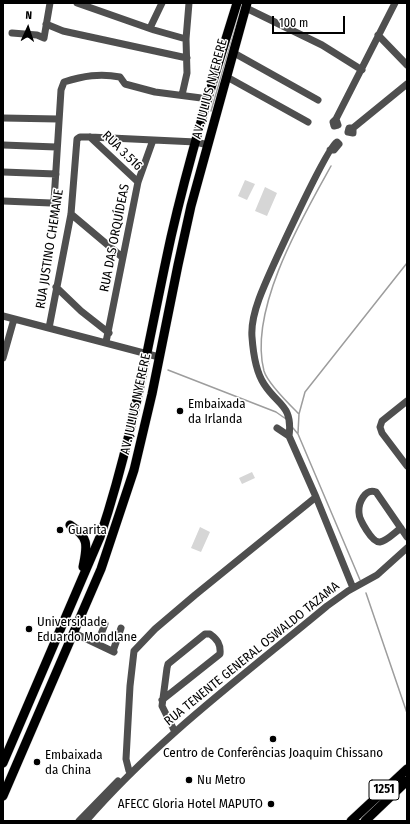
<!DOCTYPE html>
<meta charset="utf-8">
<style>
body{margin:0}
#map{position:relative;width:410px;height:824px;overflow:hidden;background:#fff;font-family:"Fira Sans Condensed",sans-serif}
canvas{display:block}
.frame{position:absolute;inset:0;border:4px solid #000;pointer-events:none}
.north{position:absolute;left:8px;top:8px;width:40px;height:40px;-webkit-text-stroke:3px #fff;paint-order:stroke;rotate:3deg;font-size:11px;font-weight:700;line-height:16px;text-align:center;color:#000}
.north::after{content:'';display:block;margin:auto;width:14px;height:18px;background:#000;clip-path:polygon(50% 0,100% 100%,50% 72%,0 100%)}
.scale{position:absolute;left:272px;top:16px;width:73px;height:18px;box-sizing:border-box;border:2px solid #000;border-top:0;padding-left:5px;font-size:12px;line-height:14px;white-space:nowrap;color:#000;-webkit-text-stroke:3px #fff;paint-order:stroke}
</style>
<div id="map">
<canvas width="410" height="824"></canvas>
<div class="frame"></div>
<div class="north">N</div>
<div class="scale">100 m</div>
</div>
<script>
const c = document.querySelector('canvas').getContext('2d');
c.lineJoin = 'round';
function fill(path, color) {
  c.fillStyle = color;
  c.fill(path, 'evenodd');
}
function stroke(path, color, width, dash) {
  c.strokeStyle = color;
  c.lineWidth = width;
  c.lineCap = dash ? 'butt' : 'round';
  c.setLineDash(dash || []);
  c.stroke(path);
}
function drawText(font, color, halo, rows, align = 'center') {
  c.font = font + ' "Fira Sans Condensed",sans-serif';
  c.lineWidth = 3;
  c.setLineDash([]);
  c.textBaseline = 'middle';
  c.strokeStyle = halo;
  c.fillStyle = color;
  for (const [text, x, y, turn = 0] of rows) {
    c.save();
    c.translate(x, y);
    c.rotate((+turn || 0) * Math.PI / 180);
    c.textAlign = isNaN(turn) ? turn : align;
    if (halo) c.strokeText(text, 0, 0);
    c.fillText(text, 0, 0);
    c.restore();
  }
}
fill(new Path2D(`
 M245 180 255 184 247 200 238 196Z
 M265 187 277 193 267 216 255 211Z
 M252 472 255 478 242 484 239 478Z
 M200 527 210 532 201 552 191 548Z`), '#d6d6d6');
stroke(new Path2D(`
 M211 111 242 5
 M168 370 276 412 286 419
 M299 414C289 404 268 384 264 371 248 310 302 218 331 166
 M293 428 298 434 360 580
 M298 433 299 414 305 392 407 263
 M366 593 407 713`), '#9d9d9d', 1.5);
const major = new Path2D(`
 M70 525C90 538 87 546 83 567
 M3 763 100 537C133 439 149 337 171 237 189 158 213 80 237 3
 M3 796 101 569 134 470 152 394 178 265 191 206 247 3
 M351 821 407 769
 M365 821 407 781`);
stroke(major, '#dbdbdb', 10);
stroke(new Path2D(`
 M77 3 154 30 186 39
 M246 8 322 45 362 70
 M46 24 63 31 187 58
 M150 28 162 3
 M12 33 37 35 44 38 50 3
 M378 35 407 65
 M234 53 318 100
 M227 77 308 122
 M182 95 187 73 186 39 189 3
 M3 118 58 119
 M336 119 338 125 334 126 333 122 336 119 395 3
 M353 128V133L348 132 349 128H353L407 84
 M90 137 138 182
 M3 145 56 147
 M3 172 56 174
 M3 201 51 203 54 201 61 90 64 82C83 76 100 73 120 77L125 84 155 92 209 99
 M71 214 122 257
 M56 287 81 311 109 333
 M3 316 159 357
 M49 328 71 214 77 139 80 137H90L196 142 208 145
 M106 342 138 182 153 140
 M3 358 14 319
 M407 401 382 421 380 427 382 433 407 466
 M277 428 289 436 316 497
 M289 436C293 405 278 406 264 384 256 372 253 351 252 337 251 325 255 310 259 299 266 280 327 146 337 142L339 144 334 150H330
 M401 528C395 532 387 541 380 542 372 543 359 519 359 513 358 503 365 488 376 492L407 537
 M74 633 114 652
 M97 644 105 624
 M113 651 121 628
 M162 700 220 654C221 644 217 639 210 634H205L168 664 167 668 162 706 175 732
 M129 771 126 759 130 686 134 651 155 629 195 595 316 497 353 588
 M79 821 118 781
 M86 821C156 740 244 675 327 606L348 591 377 575 407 548`), '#4f4f4f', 7);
stroke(major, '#000', 9);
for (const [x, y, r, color] of [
 [180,411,4,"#000"],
 [60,530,4,"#000"],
 [29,629,4,"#000"],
 [273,739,4,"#000"],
 [37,762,4,"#000"],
 [189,780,4,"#000"],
 [271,804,4,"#000"]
]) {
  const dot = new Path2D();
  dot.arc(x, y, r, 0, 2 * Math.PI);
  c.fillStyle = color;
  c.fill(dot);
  stroke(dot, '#fff', 1.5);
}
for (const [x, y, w] of [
 [384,790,30]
]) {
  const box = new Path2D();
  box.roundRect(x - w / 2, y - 10, w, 20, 3);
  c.fillStyle = '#fff';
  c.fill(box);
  stroke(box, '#000', 1);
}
drawText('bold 12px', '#000', null, [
 ["1251",384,790]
]);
drawText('13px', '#000', '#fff', [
 ["AV. JULIUS NYERERE",210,89,-75],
 ["RUA 3.516",122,151,44],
 ["RUA DAS ORQUÍDEAS",115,238,-79],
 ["RUA JUSTINO CHEMANE",50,249,-81],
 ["AV. JULIUS NYERERE",136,404,-78],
 ["RUA TENENTE GENERAL OSWALDO TAZAMA",252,654,-39]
]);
drawText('13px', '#000', '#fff', [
 ["Embaixada",188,404],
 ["da Irlanda",188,419],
 ["Guarita",68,530],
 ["Universidade",37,622],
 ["Eduardo Mondlane",37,637],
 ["Centro de Conferências Joaquim Chissano",273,753,"center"],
 ["Embaixada",45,755],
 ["da China",45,770],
 ["Nu Metro",197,780],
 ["AFECC Gloria Hotel MAPUTO",263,804,"right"]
], 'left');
</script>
